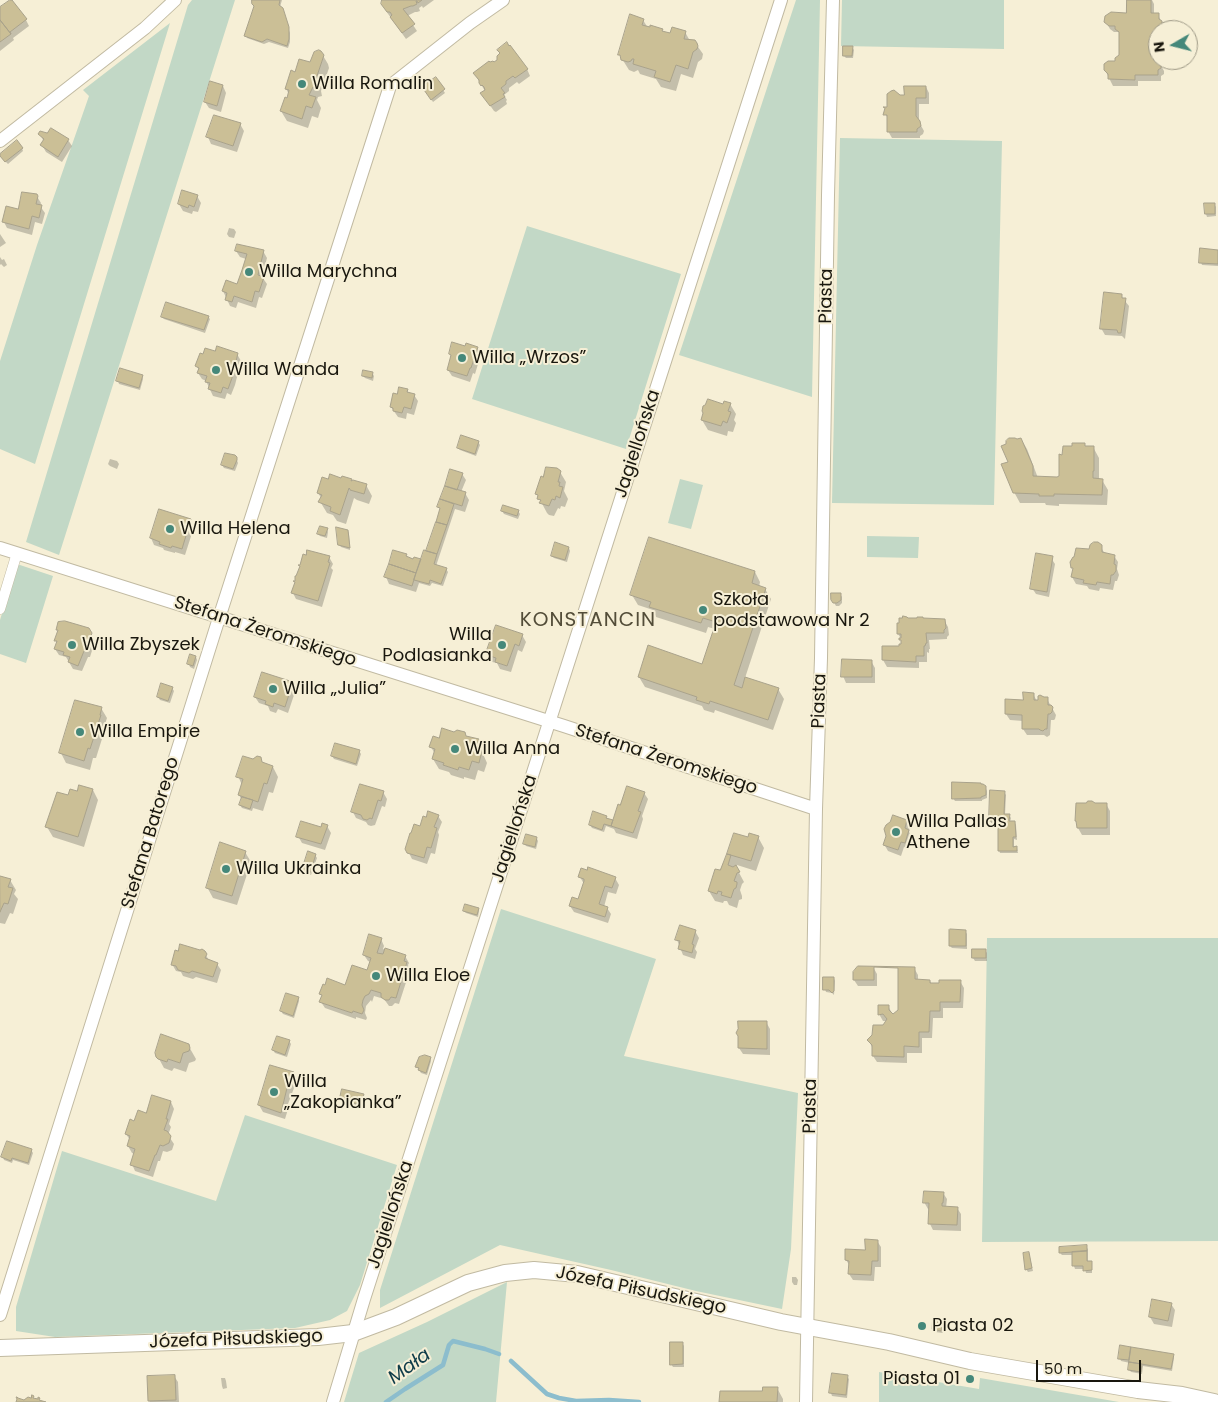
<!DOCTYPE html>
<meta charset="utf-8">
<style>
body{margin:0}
#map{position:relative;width:1218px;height:1402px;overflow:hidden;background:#f6efd6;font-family:Poppins,sans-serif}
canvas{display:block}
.north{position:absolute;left:1148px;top:20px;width:50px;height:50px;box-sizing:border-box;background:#f6efd6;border:1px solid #9e9986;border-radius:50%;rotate:262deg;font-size:14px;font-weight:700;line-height:20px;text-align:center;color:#19170e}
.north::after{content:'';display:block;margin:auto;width:18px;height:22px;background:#45887a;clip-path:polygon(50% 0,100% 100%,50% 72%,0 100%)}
.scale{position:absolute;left:1036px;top:1360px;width:105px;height:22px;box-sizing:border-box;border:2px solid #19170e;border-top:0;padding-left:6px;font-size:15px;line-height:18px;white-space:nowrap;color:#19170e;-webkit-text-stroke:4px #f6efd6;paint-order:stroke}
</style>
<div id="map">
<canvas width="1218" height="1402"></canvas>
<div class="north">N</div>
<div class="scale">50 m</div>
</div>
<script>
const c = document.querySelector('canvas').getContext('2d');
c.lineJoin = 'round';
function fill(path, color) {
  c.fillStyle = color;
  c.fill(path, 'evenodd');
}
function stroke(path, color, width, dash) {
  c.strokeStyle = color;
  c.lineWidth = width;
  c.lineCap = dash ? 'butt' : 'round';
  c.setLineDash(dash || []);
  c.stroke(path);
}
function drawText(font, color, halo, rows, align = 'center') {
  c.font = font + ' Poppins,sans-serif';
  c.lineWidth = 4;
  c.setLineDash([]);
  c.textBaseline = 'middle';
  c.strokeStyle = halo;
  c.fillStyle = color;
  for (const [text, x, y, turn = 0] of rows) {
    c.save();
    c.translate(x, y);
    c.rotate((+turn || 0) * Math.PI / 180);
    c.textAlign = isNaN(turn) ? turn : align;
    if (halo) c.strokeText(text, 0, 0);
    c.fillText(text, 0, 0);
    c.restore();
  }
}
fill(new Path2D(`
 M192 0H235L59 555 26 542 188 5Z
 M796 0H820L812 397 679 355Z
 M842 0H1004V49L841 46Z
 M170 23 35 464 0 449V361L37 245 89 96 83 90Z
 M840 138 1002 141 994 505 832 503Z
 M527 226 681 274 626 449 472 399Z
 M680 479 703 485 691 529 668 523Z
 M867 536 919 537 918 558 867 557Z
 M17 564 53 576 26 663 0 654V620Z
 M501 909 656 959 624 1056 798 1093 791 1249 782 1309 696 1291 611 1270 500 1245 380 1308V1290Z
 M987 938H1218V1241L982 1242Z
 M245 1115 397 1165 360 1285 347 1311 330 1320 295 1328 55 1337 16 1331V1307L62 1151 216 1201Z
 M507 1282 496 1402H344L359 1353 427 1322Z
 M879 1372 979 1389 980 1378 1119 1402H879Z`), '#c2d8c6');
fill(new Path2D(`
 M253 0H282L280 7 282 9 290 33V42L288 48 269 42 264 44 247 38 246 35 255 7Z
 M382 0H434L423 8 422 6 419 8 420 11 417 12H415L407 16 417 31 406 39 386 11Z
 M1128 0H1152L1154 4V15H1158L1165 29V30H1158V60L1164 71V74L1161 76V81H1138V86H1113L1105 70 1116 62 1120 56V35L1119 32H1114L1110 29 1106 22 1128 14Z
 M0 9 26 20 29 26 13 38 14 40 0 51Z
 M643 20 648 28 662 30 663 32 671 34 685 32 690 41 696 44 703 54 702 59 698 62 693 78 681 74 676 91 661 87 656 79 640 74 638 70 634 72 629 70 619 54Z
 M852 47 854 50 853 58H846L844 56Z
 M322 54 328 64 329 68 321 91 322 96 318 97 317 100 321 108 318 118 312 116 308 128 287 121 281 111 289 94 286 89 296 73 311 64Z
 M527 69 530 76 519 84 517 82 509 88V91L504 95 507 100 506 101 507 104 496 112 494 111 482 94 485 91 474 73Z
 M436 79 445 93 433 102 424 88Z
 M223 86 226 93 221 112 209 108 205 102Z
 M926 87 929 93V104H919V122L924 131 923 134 920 136V138H892L888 131V119L886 115 888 108 905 96Z
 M240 124 244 131 237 152 211 144 208 137Z
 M40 134 68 140 72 146 62 162 46 152 42 145 44 142Z
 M22 148 23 151 8 164 2 158Z
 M36 195 41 203 40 206 45 213 42 224 35 222 32 235 7 228 4 222 19 211Z
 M197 196 201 203 198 212 193 211 192 214 183 211 179 204Z
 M1214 204 1216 207V216L1207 217 1206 214Z
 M229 228 234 229 236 232 234 238 229 237 227 234Z
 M0 234 6 243 0 247Z
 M236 251H263L267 258 262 277 267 284 262 298 259 297 256 308 238 302 236 308 230 306 223 291 237 285 246 259 240 257Z
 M1218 251V266L1202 265 1201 262Z
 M0 257 2 260 4 259 7 265 4 267 1 264 0 265Z
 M1121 296 1129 306 1125 339 1122 336 1105 335 1101 328Z
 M162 317H208L210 319 205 333 164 319Z
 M466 348H477L481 354 475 374 473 373 470 382 452 376 448 370 452 356 450 354Z
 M237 354 241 361 235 385 231 395 227 393 225 399 213 396 206 381 202 379 198 373 199 371 197 366Z
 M372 373 374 376 373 381 365 378 363 376Z
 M142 376 143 379 140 390 119 384 118 381Z
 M407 390 409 394 414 395 418 401 414 415 407 413 406 419 398 417 391 407 398 396Z
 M730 404 736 414 734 420 736 423 733 432 728 431 727 436 708 430 702 420 724 405Z
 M1021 439 1027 449 1038 478H1058L1086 447H1093L1099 458V480H1102L1108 490 1107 505 1059 504V506L1046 505 1045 503H1020L1014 492 1009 462Z
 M478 442 480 445 476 456 460 450 458 448Z
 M236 458 238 463 235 471 224 468 222 465Z
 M110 459 117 461 119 464 117 469 110 466 108 464Z
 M451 470 462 474 466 480 461 492 465 493 469 500 465 512 455 509 436 566 446 569 448 572 443 586 432 583 430 586 419 583 416 592 389 584 386 577 406 555 408 558 420 560 421 563 427 552 441 510 439 507Z
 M560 472 566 482 564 491 568 499 565 507 561 506 560 509 558 508 554 516 549 515 547 513 537 494Z
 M342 479 351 480 352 482 366 485 372 496 369 504 357 500 354 498 346 524 337 521 333 515 327 513 321 503 322 499 318 493 329 480Z
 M502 511H518L520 514 518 519 504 514Z
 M190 520 194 527 185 555 175 552V553L164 550 163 548 154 545 151 538Z
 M327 529 328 532 327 538 320 536 318 534Z
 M348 531 349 534 350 550 341 547 339 544Z
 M1099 544 1105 554 1114 556 1118 562 1117 569 1119 575 1117 581H1115L1113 590 1100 588 1099 591 1089 589 1087 586 1076 584 1072 577 1074 570 1072 567Z
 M569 548 570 551 567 562 554 558 552 556Z
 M306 557H329L333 564 331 568 333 570 322 607 296 599 293 593Z
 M1051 558 1055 564 1049 597 1036 594 1032 588Z
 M755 572 760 582 759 587 765 589 771 599 745 678 778 689 784 699 773 730 715 710 714 713 704 710 702 706 645 687 639 677 703 665 715 629 708 627 706 633 656 617 653 610 638 605 632 595Z
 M840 594 842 597V603L839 606H836L832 599Z
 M908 619 944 620 948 627 949 635 947 637V639L929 640 930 649H929V653L927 652V662H919V668L887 667 883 660 902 645V640L898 634Z
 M57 629 91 634 95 641 90 657H88L82 671 73 669 66 657 59 655 55 649 57 643 56 641 59 632Z
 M522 635 526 642 522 652 518 650 511 672 500 669 497 663 492 662 488 655 489 650Z
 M196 657 197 660 194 669 190 667 189 664Z
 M871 661 875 668V683H846L843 676Z
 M292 683 296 689 288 713 278 709 276 713 270 711 268 706 259 703 255 697Z
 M172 688 174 691 170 703 160 700 158 697Z
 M1033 694 1038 703 1047 699 1056 715 1055 719 1054 720H1051L1050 735 1047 737 1044 735H1027L1023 729V721L1010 720 1006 714Z
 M101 708 107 718 105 724 106 726 96 758H93L90 770 66 763 61 753Z
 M466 736 478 740 484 750 483 754 487 763 484 772 478 770 475 780 464 777V779L451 775 449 772 439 769 433 759 435 754 431 747 440 739Z
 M359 751 361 754 357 766 334 759 332 756Z
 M260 758 263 764 273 767 278 777 273 793 269 792 263 811 253 808 252 811 242 808 240 805 242 800 239 795 242 785 238 776 253 760Z
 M985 787 987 791V798L982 800V801H955L953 798Z
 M93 790 98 800 84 847 53 837 47 827 69 797Z
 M383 792 387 799 385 807 382 806 375 825 371 826 368 825 366 822 356 818 353 812Z
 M1004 792 1006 795 1005 815H1009L1011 818 1010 822H1014L1016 825 1017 840 1014 839V848H1017L1018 853H1000L999 850V823H991L990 820Z
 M644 793 648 799 642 816 643 819 637 839 616 833 614 829 606 826 604 832 592 828 590 825 606 817 613 823 621 806Z
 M1094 804H1106L1110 811V835H1082L1078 828Z
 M438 816 442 822 438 832 439 835 435 854 431 853 427 864 412 859 407 849 421 828Z
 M907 821 910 827 909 832 912 837 908 849 904 847 901 856 888 851 884 844Z
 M327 826 331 833 325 850 302 843 298 836Z
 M734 834 748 839 758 837 764 848 756 871 737 865 736 867 744 882 742 884 740 890 742 896V899L739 900 737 908 729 905 727 901H724L723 903 715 901 709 891 721 872Z
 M537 839 538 841 536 849 526 846 524 843Z
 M245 852 251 862 237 905 213 898 207 887Z
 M315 855 317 858 311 875 305 872 303 869Z
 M0 877 10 880 16 890 14 894 18 899 13 914 10 913 5 924 0 923Z
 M580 877 615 878 619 885 616 894 608 892 604 907 607 908 611 914 608 923 574 912 570 906 578 900 584 884Z
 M478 909 479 911 478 917 466 913 464 911Z
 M695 931 699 938 695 949 697 952 695 959 683 955 677 940Z
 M965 931 967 934V949L952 948 950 946Z
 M381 939 384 946 383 949 405 956 409 963 408 965 410 970 399 1004 395 1003 392 1006H389L384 999 374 996 372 1002 371 1000 366 1006 365 1013 367 1018 366 1020 356 1017V1019L325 1008 321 1002 323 997 321 994 346 987 368 972 371 962 368 961 364 955Z
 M985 950 987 953V961H975L973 958Z
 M204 952 210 962 217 964 221 970 217 983 196 977 193 979 183 976 181 972 176 971 172 964 179 953Z
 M873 967 877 974V986H858L854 980Z
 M914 968 918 975V981H930L932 984 960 981 964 988 963 1008H943V1018H933L932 1038H922V1053H907V1063L877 1062 873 1056 872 1047 869 1041 888 1021H883L879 1014 888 1006 892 1013V1016L899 1011Z
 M834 978 835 981 834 995 832 993 826 992 825 989Z
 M298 998 299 1001 294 1018 283 1014 281 1011Z
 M766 1022 770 1029V1055L743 1054 739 1048Z
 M289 1041 291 1044 287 1057 275 1053 273 1050Z
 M188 1045 196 1059 195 1061 189 1063 186 1072 174 1068 172 1071 164 1068 158 1057Z
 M430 1058 431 1061 427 1075 421 1073 417 1067Z
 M293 1073 297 1080 288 1104 289 1106 285 1119 263 1112 259 1105Z
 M363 1095 365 1098 362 1107 352 1105 351 1103 343 1100 341 1097Z
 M171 1102 174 1109 169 1124 171 1127 168 1135 174 1144 172 1150 167 1152 163 1151 160 1161H158L153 1177 135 1171 132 1164 135 1154 132 1153 128 1146 130 1140 126 1134 135 1122 147 1114Z
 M31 1150 33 1153 29 1165 13 1160 12 1163 4 1160 3 1157Z
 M943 1193 947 1199 946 1208H957L961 1214V1231L933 1230 930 1224V1209H928L924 1202Z
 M877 1241 881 1247V1267H875L874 1281 853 1280 849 1274 850 1266 846 1260 866 1251Z
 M1086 1247 1088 1249V1262H1091L1092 1265V1273H1086L1085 1269H1075L1074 1266 1073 1255H1062L1060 1253Z
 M1029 1253 1033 1271 1028 1272 1026 1269Z
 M792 1277H796L798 1280 797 1285H794L792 1282Z
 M1171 1304 1175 1310 1172 1327 1154 1324 1150 1317Z
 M942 1324 944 1327 943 1333 935 1332 933 1329Z
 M682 1343 684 1346V1367H673L671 1364Z
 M1121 1347 1173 1355 1174 1358 1172 1371 1143 1366 1142 1374 1131 1372 1129 1369 1130 1363 1121 1361 1120 1358Z
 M174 1376 178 1382 179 1402H150L149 1401Z
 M847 1377 849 1379 847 1398 832 1396 831 1393Z
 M221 1378H225L226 1381 227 1388 223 1389 222 1386Z
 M777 1388 783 1399V1402H721Z`), '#0003');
stroke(new Path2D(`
 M511 1361 547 1394 559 1398 576 1401 609 1400 639 1402
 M386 1402 405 1389 443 1365 449 1345 453 1341 485 1349 499 1354`), '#8cbdcd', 4.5);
const building = new Path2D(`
 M10 0H12L27 19 10 32 11 34 0 20V7Z
 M252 0H280L279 5 283 8 289 27V39L287 46 267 39 262 42 244 36 254 6 252 4Z
 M382 0H422L418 3 417 1H416L417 4 413 6H411L403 9 415 24 402 33 390 17 392 15 390 12H387L381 4Z
 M1127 0H1151V13H1159V19L1162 21V25L1158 27V33H1156V56H1158V61L1161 63V68L1158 70V75H1135V80L1108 79V74L1104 70V64L1108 61H1115V58L1119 55V32L1115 29V26H1109L1104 22 1105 16 1111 12 1126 13Z
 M630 14 644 19 642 25 650 27V25L663 29 662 31 670 33 672 27 686 31 684 39 695 40 697 43 698 46 697 49 693 52 688 69 676 65 670 82 654 77 656 71 633 64 634 59H632L631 61 628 62 621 60 620 55H618Z
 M0 20 11 34 0 42Z
 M507 42 509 46 510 45 528 69 515 78 513 76 506 81V84L501 88 505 93 503 94 505 97 490 106 480 93 485 90 484 87 482 85 481 86 479 83V80L473 73 489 61 490 62 493 61 494 62 497 60V56L500 53 497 50Z
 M843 46H853L852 56H843Z
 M319 50 321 51 324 55 316 79 315 78 318 83 317 86 313 87 309 95 316 97 312 108 306 106 302 119 280 111 285 97 287 98 289 90 285 89 291 70 295 72 299 59 310 62 314 52Z
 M436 77 445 89 431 100 422 87Z
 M210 81 223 85 217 106 204 102Z
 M904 86H926V98H916V116L920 121 921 126 917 129V132H887V115H883L885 108 883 107H887V94L891 91 894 90 900 95H904Z
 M214 115 241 123 233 146 206 137Z
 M51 128 69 139 58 157 40 145 44 139 38 134 40 131 47 133Z
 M17 140 23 148 5 162 0 156V154Z
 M182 190 198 195 194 207 189 205 188 208 178 204Z
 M22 192 37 194 38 196 36 204 42 205 39 218 32 216 29 229 2 222 6 206 18 209Z
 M1204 203H1215V214H1205Z
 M237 244 264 250 258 275 264 277 259 292 255 291 252 302 234 296 232 302 225 300 227 293 222 291 226 280 237 284 242 270 247 254 235 251Z
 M1200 248 1218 250V264L1199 263Z
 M1104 292 1122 294V298H1126L1121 333H1118L1117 330 1100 329Z
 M166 302 209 316 204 330 161 317Z
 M452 342 465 346 466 343 478 347 471 368H470L467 376 447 370 451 355 449 354Z
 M217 346 238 353 232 378 228 389 223 387 221 393 208 389 210 383 205 382 207 376 197 373 199 368 195 366 200 353 203 354 205 348 215 351Z
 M120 368 143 375 139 388 116 381Z
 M363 370 373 372 372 378 362 376Z
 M399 387 408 389 407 392 415 394 411 409 404 407 402 413 393 411V408L390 407 393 393 397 394Z
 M708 399 723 404 724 401 731 403 728 411 731 412 727 423 723 421 721 426 701 420 703 413 702 411 703 406 705 405Z
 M461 435 479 441 475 454 457 448Z
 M1009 438H1015L1017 439 1021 438 1033 466V476L1057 477 1059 476V454L1062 455 1063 446H1072V443H1085V446H1094V471H1093V478L1103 479 1102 495 1054 494V496H1039V494L1013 493 1001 464 1008 462 1001 446 1006 444V441Z
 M225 453 235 455 237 457V460L233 469 221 465Z
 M546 467 557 468 561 471 558 482H560L559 486 563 487 560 498 556 496 555 500 552 499 549 506 539 503 541 500 537 499 538 495 535 494 541 476 543 477Z
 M450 469 463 473 457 490 445 486Z
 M330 474 341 478 342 476 352 479 351 481 353 480 367 484 364 494 350 490V489L349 488 340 515 330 511 331 507 318 502 322 495 317 493 322 477 328 479Z
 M445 486 466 492 462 506 440 499Z
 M440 499 454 504 447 525 436 522 440 508 437 507Z
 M503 505 519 510 517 516 501 511Z
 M159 509 191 519 182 549 172 546 171 548 159 544 160 542 150 538Z
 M436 522 447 525 437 554 426 551Z
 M320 526 328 528 325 536 317 534Z
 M336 527 348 530 350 548 338 545Z
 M649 537 755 571 752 583 766 588 734 685 742 688 745 677 779 688 768 720 710 701 709 704 696 700 697 697 638 677 648 645 702 664 716 622 703 618 701 623 649 607 651 602 630 595Z
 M555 542 569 547 565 560 551 556Z
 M1094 542H1098L1102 545V552L1115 555 1114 564 1116 565V571L1113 575H1111L1110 584 1097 582 1096 585 1083 583 1084 580 1071 577 1073 568H1071L1070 562 1073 557H1074L1076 548 1089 549 1090 545Z
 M307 550 330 556 328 562 330 563 318 601 291 593 295 582 293 581H295V576H296L300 566 298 565H300L303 554 306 555Z
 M393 550 407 554 406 556 413 559 414 557 421 559 416 573 389 564Z
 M424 550 437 554 434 564 447 568 441 584 430 580 429 584 414 580Z
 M1036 553 1053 556 1047 592 1030 589Z
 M389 564 416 573 412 586 384 577Z
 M831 593H841V600L837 603H833L831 600Z
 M903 616 907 617 908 618H917V617H923V618L945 619 946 628 944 630V633H926L927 643H926L925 646H924V656H916V662L882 660V646H899V644H901V640H899V638H901V634H897V623H899V618H902Z
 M65 621 89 628 92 633 86 651H84L78 666 68 662 70 657 63 655 64 652 54 649 57 641H54L58 630H56L58 622Z
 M496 625 523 634 519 646 515 644 507 666 495 662 496 658 487 655 489 650H487Z
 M190 654 196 656 193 666 187 664Z
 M842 659 872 660V677H841Z
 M262 672 293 682 285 707 274 703 273 707 265 704 266 701 254 697Z
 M161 683 173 687 168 701 157 697Z
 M1023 692 1034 693V700H1038V696L1040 695 1044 697H1048V705H1051L1053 707 1052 712 1050 714H1048L1047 729H1045L1043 731 1040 730 1039 729H1022V715L1005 714V699L1023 700Z
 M75 700 102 707 100 715H101L90 749 88 748 84 761 59 753Z
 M442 728 454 732 457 730 465 732 466 736 479 739 476 749 482 751 479 763 472 761 469 770 459 767 458 770 443 765 444 763 432 759 435 749 429 747 433 736 439 738Z
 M335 743 360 750 356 764 331 756Z
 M243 756 253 759 257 756 261 757 262 762 273 766 267 784 264 783 258 802 238 795 243 779 236 777Z
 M952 782 981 783V784H983L986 786V795L981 797V798L952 799Z
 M360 784 384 791 381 801 378 800 372 819 370 818 367 820 363 819 361 815 351 812Z
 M79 785 93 789 78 837 45 827 57 792 68 795 70 789 77 791Z
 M627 786 645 792 638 811 641 812 633 833 611 826 618 804 620 805Z
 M990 790 1005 791 1004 814H1010L1009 821H1015L1016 837H1013V847L1017 846V851H998V821H989Z
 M242 797 253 800 250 809 239 805Z
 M1088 801H1092L1095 803H1107V828H1077L1076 821H1075L1076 803H1086Z
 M428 811 439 815 434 827 437 828 431 848 427 847 424 858 407 853 405 849 410 833H411L414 824 420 826 423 816 426 817Z
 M593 811 607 816 606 818 613 820 611 826 604 824 602 830 589 825Z
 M893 815 907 820 905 828 909 830 905 843 901 842 898 850 883 845 886 836 884 829 886 825 890 822Z
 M301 821 321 827 322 823 328 825 321 844 296 837Z
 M734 833 748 837 749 833 759 836 751 861 727 854Z
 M526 834 537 837 535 847 523 844Z
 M220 842 246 851 232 896 206 888Z
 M308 851 316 854 310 873 302 870Z
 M727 854 731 855 728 865 733 867 736 865 740 872 737 873 734 881 737 882V884L736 888 734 889 731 898 721 895 722 892 718 891 717 894 708 891 715 869 720 870Z
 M588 867 616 877 612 888 605 886 599 904 608 907 605 917 569 906 572 897 578 899 584 881V879L578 877 581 868 587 870Z
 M0 876 11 879 8 887 13 888 8 904 4 903 0 912Z
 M465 904 479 908 477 915 463 911Z
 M680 925 696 930 692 944 694 945 692 953 678 949 680 941 675 940Z
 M950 929 966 930V946H949V930Z
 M369 934 382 938 377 953 383 954 385 948 406 955 404 961 407 962 396 998 391 997 389 1000H385L381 997V993L371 990 369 994 365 996 363 1000 362 1005 364 1010 362 1014 353 1011 352 1013 319 1002 322 995 319 994 323 984 325 985 327 978 345 985 352 965 367 970 371 958 363 955Z
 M180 944 200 950 202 949 205 951 207 954 205 958 218 963 213 977 192 971 189 973 178 970 176 966 171 965 175 950 178 951Z
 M972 949H986V958H972Z
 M858 966 915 967V979L930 980V983H939V980H961L960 1002H940V1011H930L929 1032H919V1047L904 1046V1057L872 1056V1045L867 1040 872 1035 873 1025H883L887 1019 883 1014 878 1015V1005H889V1010L893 1014 898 1010V968L874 967V980H853V972Z
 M823 977H834V991L832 993 829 990H823Z
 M286 993 299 997 293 1016 280 1011Z
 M738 1021H767V1049L738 1048V1036L736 1033 738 1029Z
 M161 1034 189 1044 190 1048 189 1051 183 1053 180 1063 168 1059 167 1062 158 1059 156 1057 155 1053Z
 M277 1036 290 1040 285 1055 272 1050Z
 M425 1055 431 1057 426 1073 418 1070 419 1068 415 1067 419 1057Z
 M270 1065 294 1072 290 1086 287 1088 281 1113 258 1105Z
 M342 1089 364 1094 361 1105 349 1102V1101L340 1098Z
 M152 1095 171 1101 166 1119H168L164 1130 167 1131 171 1136 169 1143 163 1146 160 1145 156 1155H155L149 1171 130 1165 135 1149 127 1146 130 1136 125 1134 130 1119 134 1121 138 1110 146 1113Z
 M7 1141 32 1149 28 1163 12 1158 11 1161 1 1157Z
 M924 1191 944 1192 943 1203H942V1206L958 1207 957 1225 928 1224 929 1203H923Z
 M865 1239 878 1240V1261H872L871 1275 848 1274 849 1261 845 1260V1249L865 1250Z
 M1087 1245V1251L1059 1253V1247Z
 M1087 1251V1261H1092V1270L1083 1271V1266H1072V1252Z
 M1029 1252 1032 1268 1025 1270 1023 1253Z
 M1152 1299 1172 1303 1168 1321 1149 1317Z
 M933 1321 943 1323 941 1331 932 1329Z
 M670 1342H683V1364L670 1365Z
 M1120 1345 1131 1347 1129 1360 1118 1359Z
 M1131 1347 1174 1354 1171 1369 1129 1362Z
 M1129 1362 1142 1364 1141 1372 1128 1370Z
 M832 1373 848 1375 846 1395 829 1393Z
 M175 1375 176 1400 148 1401 147 1376Z
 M763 1387H778L777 1402H719L720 1391H762Z
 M32 1395 34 1396 33 1398 38 1399V1397L40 1398 39 1400 46 1402H16L17 1399 16 1397H17L18 1398 24 1400 28 1397 31 1398Z`);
fill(building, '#cbbf96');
stroke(building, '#a9a28b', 1);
const pedestrian = new Path2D(`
 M0 609 17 553`);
const minor = new Path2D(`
 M0 141 145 28 175 0
 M0 548 564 726 816 809
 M0 1315 219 618 390 86 470 23 503 0
 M333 1402 364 1299 781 0
 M806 1402 816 809 821 658 828 195 833 0`);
const tertiary = new Path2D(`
 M0 1348 318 1337 353 1333 396 1317 468 1283 505 1273 534 1270 577 1274 781 1322 889 1342 970 1361 1138 1390 1182 1395 1214 1402`);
stroke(pedestrian, '#c1baa2', 11);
stroke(minor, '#c1baa2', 14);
stroke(tertiary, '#c1baa2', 18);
stroke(pedestrian, '#fff', 10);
stroke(minor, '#fff', 12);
stroke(tertiary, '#fff', 16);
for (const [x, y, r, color] of [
 [302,84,5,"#45887a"],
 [249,272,5,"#45887a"],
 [462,358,5,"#45887a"],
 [216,370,5,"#45887a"],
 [170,529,5,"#45887a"],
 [703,610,5,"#45887a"],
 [72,645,5,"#45887a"],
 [502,645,5,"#45887a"],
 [273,689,5,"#45887a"],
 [80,732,5,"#45887a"],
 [455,749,5,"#45887a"],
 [896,832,5,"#45887a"],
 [226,869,5,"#45887a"],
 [376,976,5,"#45887a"],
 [274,1092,5,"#45887a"],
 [922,1326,5,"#45887a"],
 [970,1379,5,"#45887a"]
]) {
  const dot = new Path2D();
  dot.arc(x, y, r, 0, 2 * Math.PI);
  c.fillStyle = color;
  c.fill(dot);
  stroke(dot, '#f6efd6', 2);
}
drawText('18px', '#19170e', '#f6efd6', [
 ["Willa Romalin",312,84],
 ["Willa Marychna",259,272],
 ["Willa „Wrzos”",472,358],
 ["Willa Wanda",226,370],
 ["Willa Helena",180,529],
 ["Szkoła",713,600],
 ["podstawowa Nr 2",713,621],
 ["Willa",492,635,"right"],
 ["Podlasianka",492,656,"right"],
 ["Willa Zbyszek",82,645],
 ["Willa „Julia”",283,689],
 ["Willa Empire",90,732],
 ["Willa Anna",465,749],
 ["Willa Pallas",906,822],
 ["Athene",906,843],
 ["Willa Ukrainka",236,869],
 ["Willa Eloe",386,976],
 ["Willa",284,1082],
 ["„Zakopianka”",284,1103],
 ["Piasta 02",932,1326],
 ["Piasta 01",960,1379,"right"]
], 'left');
drawText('18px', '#19170e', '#f6efd6', [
 ["Piasta",827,296,-89],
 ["Jagiellońska",638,444,-72],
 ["Stefana Żeromskiego",265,632,18],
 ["Piasta",820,701,-88],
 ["Stefana Żeromskiego",666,760,18],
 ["Jagiellońska",515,829,-72],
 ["Stefana Batorego",151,833,-73],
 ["Piasta",811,1106,-89],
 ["Jagiellońska",391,1215,-72],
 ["Józefa Piłsudskiego",641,1291,12],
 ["Józefa Piłsudskiego",236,1340,-2]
]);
drawText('italic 19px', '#0f3c49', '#f6efd6', [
 ["Mała",410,1367,-36]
]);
c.letterSpacing = '1px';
drawText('20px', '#534d39', '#f6efd6', [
 ["KONSTANCIN",588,621]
]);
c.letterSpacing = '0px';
</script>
